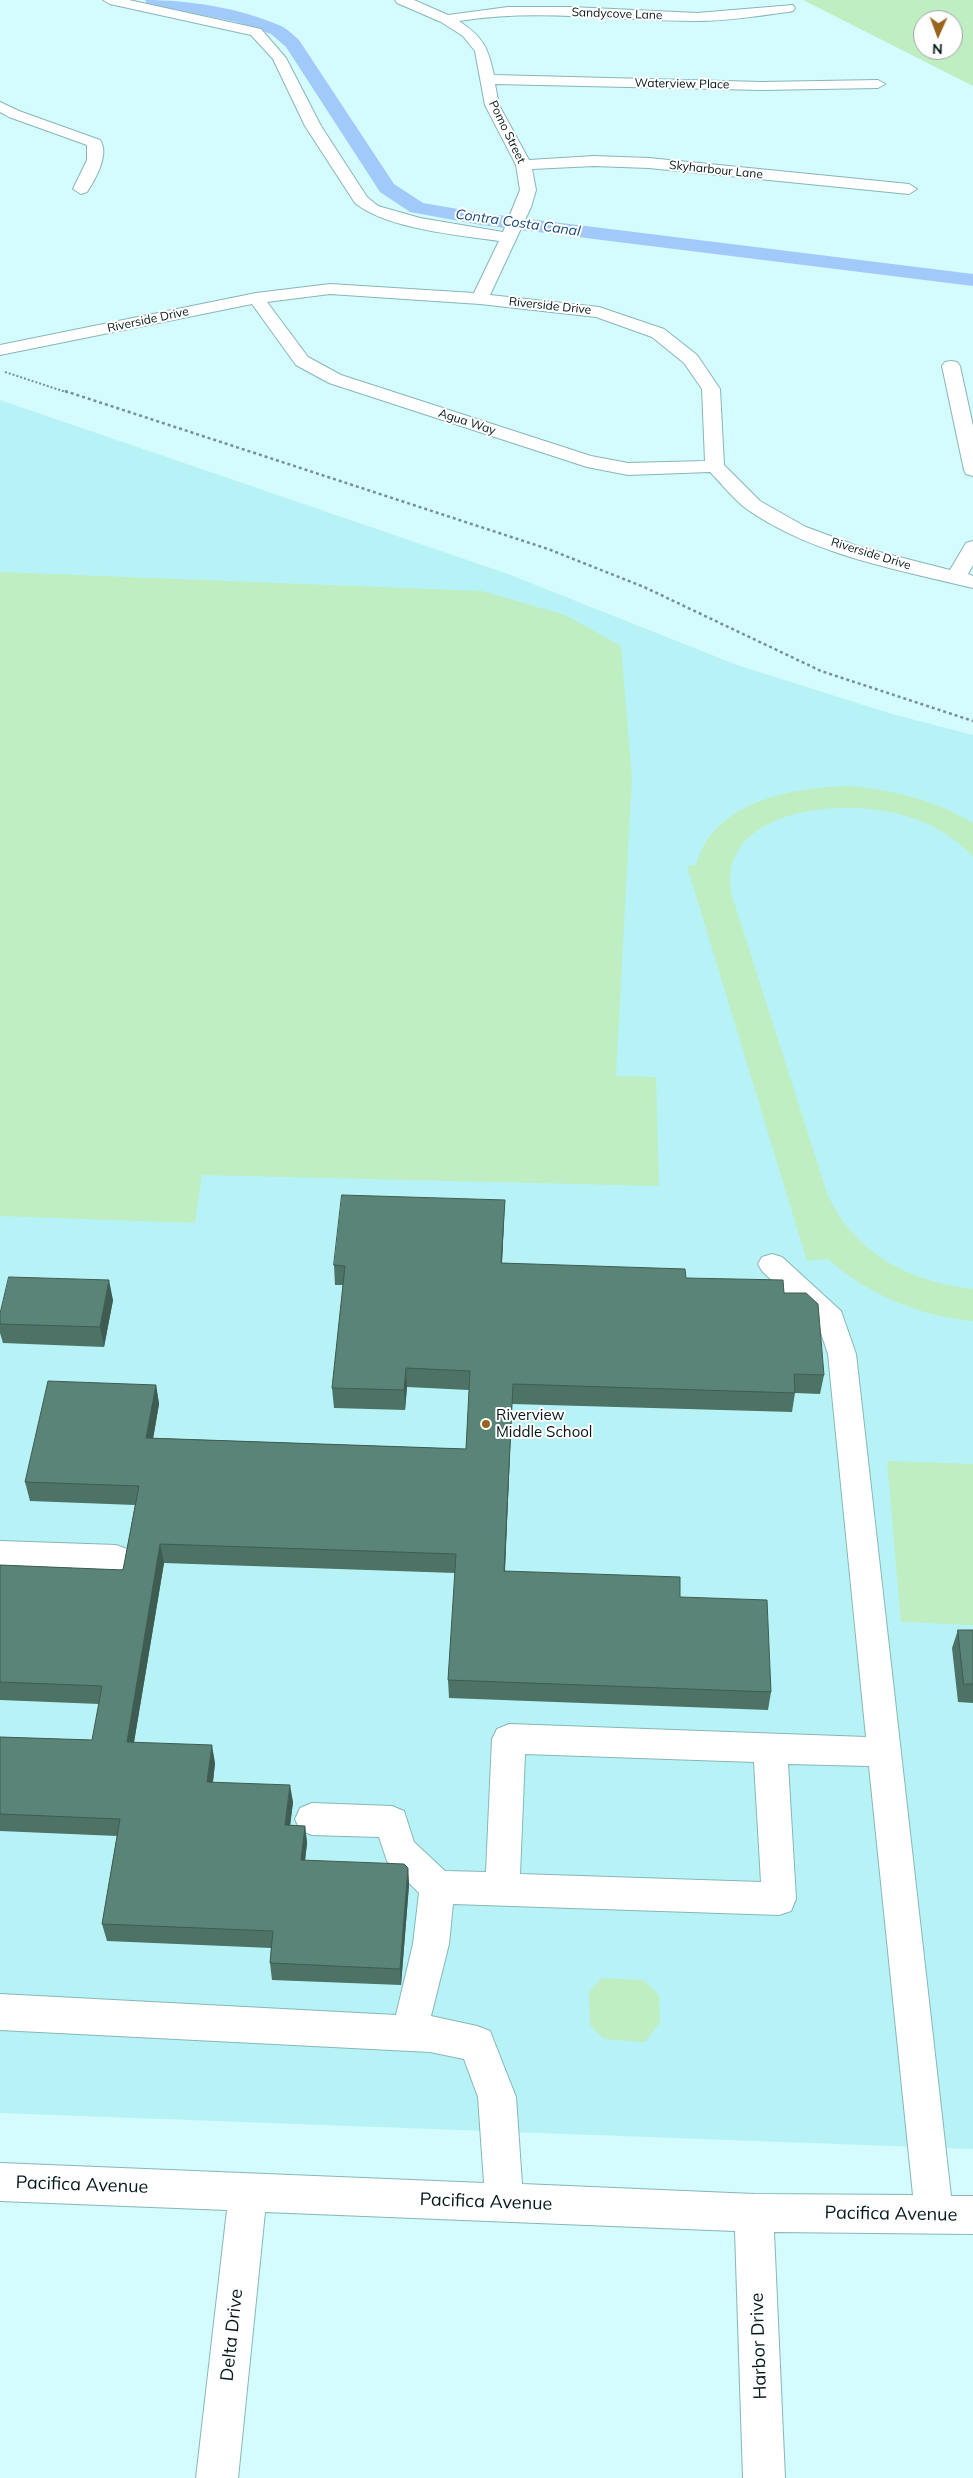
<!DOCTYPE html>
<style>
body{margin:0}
#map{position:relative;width:973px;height:2478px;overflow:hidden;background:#d4fbfd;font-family:Mulish,sans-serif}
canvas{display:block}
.north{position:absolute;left:913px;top:10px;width:50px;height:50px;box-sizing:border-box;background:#fff;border:1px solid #9ba2a2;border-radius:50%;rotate:182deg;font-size:14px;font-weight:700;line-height:20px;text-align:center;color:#041617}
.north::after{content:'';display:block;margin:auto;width:18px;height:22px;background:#9b641e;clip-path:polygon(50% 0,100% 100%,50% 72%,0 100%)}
</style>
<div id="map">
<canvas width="973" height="2478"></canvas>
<div class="north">N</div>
</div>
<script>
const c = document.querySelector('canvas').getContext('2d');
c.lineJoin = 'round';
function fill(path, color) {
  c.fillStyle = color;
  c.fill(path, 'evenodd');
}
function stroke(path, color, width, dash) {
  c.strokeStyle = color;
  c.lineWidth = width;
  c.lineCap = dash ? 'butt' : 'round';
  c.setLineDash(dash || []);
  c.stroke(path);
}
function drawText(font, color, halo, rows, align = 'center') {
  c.font = font + ' Mulish,sans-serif';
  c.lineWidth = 4;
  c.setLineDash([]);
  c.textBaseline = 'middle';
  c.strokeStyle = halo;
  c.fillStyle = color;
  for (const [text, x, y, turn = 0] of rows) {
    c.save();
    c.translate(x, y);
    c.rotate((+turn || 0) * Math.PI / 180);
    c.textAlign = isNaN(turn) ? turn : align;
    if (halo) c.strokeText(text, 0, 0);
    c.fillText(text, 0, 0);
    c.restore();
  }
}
fill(new Path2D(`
 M0 400 508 574 737 665 892 714 973 735V2149L0 2113Z`), '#b7f3f6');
fill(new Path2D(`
 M803 0H973V86ZM923 20H953V50H923Z
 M0 572 482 591 565 615 621 646 632 777 616 1076 656 1077 659 1186 202 1175 195 1223 0 1216Z
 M848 786C894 790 934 800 973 823V857C953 834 925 820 895 813 837 798 714 811 732 896L827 1193C852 1252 911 1283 973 1289V1321C920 1316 868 1295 828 1259L807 1261 687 866 696 865C714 801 791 788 848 786Z
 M887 1461 973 1464V1625L901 1622Z
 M602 1978 643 1980 659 1995 660 2022 645 2042 604 2039 590 2025 589 1992Z`), '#beeec2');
fill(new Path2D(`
 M145 0C189 0 240 8 281 26 288 29 294 36 299 40L394 184 423 203 481 213 973 274V286L481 225 410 212 380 192 286 47 271 34 236 22 147 4Z`), '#a1cafa');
const minor = new Path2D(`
 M103 0H129L261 29 286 58 321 126 367 197 378 206 420 218 503 232 520 190 516 165 485 105 475 51 463 36 441 22 397 3 395 0H414L448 15 508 7H571L697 13 793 5 795 8 793 11 788 12C758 16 728 21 697 21 618 21 538 8 459 21 483 37 488 47 494 75L762 82 878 80 885 84 878 88 762 90 495 84 499 105 529 160 594 156 649 158 909 184 917 189 909 194 649 168 594 166 532 169 536 190 531 207 490 295 599 307 664 329 697 355 720 389 724 465 760 501 806 527 860 547 950 570 966 543 973 541V565L968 574 973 576V588C899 570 813 555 748 510 734 500 722 484 710 472L628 475 587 467 329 383 296 365 252 304 0 355V345L256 293 330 284 474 293 499 241C458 235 387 229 355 203L305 126 273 59 251 35 110 4ZM330 294 480 304 596 317 652 337 684 363 702 389 705 461 628 463 591 456 341 375 308 357 267 302Z
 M0 102 19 111 100 140C110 154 95 180 87 192L81 194 73 189 87 160V145L9 117 0 112Z
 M951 361 957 362 960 366 973 426V476L966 474 964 470 942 366 945 362Z
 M772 1254 782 1257 841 1311 856 1354 951 2196H973V2234L774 2232 785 2478H743L735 2231 265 2212 238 2478H196L227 2210 0 2201V2163L484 2183 478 2097 464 2059 430 2052 0 2030V1994L396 2015 413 1944 419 1893 387 1861 379 1837 312 1835 300 1830 295 1819 300 1808 312 1803 392 1806 404 1811 414 1842 445 1871 486 1872 492 1739 497 1729 509 1724 866 1737 828 1354 818 1324 762 1271 758 1264 762 1257ZM525 1754 754 1762 761 1882 520 1874ZM788 1764 869 1766 913 2195 754 2194 522 2184 516 2097 490 2031 477 2026 431 2016 449 1944 453 1904 779 1915 791 1911 796 1899Z
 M0 1541 116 1545 127 1549 132 1558 127 1567 116 1571 0 1567Z`);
stroke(minor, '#87b6b8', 2);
stroke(new Path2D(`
 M5 372 69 393`), '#759293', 2, [2, 2]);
stroke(new Path2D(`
 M65 391 548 549 644 587 821 671 973 721`), '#759293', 2.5, [3, 3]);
fill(minor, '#fff');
fill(new Path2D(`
 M504 1220 502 1263 686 1278 784 1293 824 1375 820 1394 795 1393 792 1412 512 1404 505 1571 680 1597 771 1692 768 1710 449 1698 448 1680 455 1573 164 1563 134 1742 215 1763 213 1782 293 1802 290 1825 305 1826 307 1843 305 1861 408 1868 409 1885 401 1985 272 1980 270 1963 271 1948 107 1941 102 1924 117 1836 0 1831V1737L92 1740 99 1704 0 1700V1565L123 1570 135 1505 30 1501 25 1482 156 1385 159 1404 153 1438 466 1449 469 1390 407 1387 405 1410 334 1408 332 1388 343 1285H335L334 1265Z
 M113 1300 104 1347 3 1343 0 1333V1314Z
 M958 1630H973V1703L958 1702 952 1648Z`), '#4d7266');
fill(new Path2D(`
 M505 1200 504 1220 501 1283V1263Z
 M109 1280 113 1300 104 1347 100 1327Z
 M406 1368 407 1387 405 1410 404 1390Z
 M513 1384 512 1404 504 1590V1571Z
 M156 1385 159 1404 150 1457 146 1438Z
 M160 1544 164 1563 131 1760 127 1742Z
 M212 1745 215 1763 211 1799 207 1782Z
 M290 1785 293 1802 288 1843 285 1825Z
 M305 1826 307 1843 303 1878 301 1860Z
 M408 1868 409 1885 401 1985 400 1969Z`), '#3f5c53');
const building = new Path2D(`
 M342 1195 505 1200 501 1263 685 1269 686 1278 783 1280 784 1293H806L818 1304 824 1375 794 1374 795 1393 513 1384 504 1571 680 1577V1597L767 1600 771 1692 448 1680 456 1554 160 1544 127 1742 212 1745 207 1782 290 1785 285 1825 305 1826 301 1860 404 1864 408 1868 400 1969 270 1963 273 1931 102 1924 120 1819 0 1814V1737L92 1740 102 1686 0 1682V1565L123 1570 139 1486 25 1482 48 1381 156 1385 146 1438 466 1449 470 1371 406 1368 404 1390 332 1388 345 1266 334 1265Z
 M9 1277 109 1280 100 1327 0 1324V1314Z
 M958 1630H973V1684H964Z`);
fill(building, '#5a8477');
stroke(building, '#3f5c53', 1);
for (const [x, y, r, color] of [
 [486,1424,5,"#9b641e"]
]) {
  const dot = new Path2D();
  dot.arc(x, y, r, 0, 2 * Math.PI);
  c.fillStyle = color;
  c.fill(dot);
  stroke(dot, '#fff', 2);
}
drawText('12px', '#041617', '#fff', [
 ["Sandycove Lane",617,14,2],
 ["Waterview Place",682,84,1],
 ["Pomo Street",507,132,64],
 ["Skyharbour Lane",716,170,6],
 ["Riverside Drive",550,306,6],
 ["Riverside Drive",148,320,-12],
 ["Agua Way",467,422,18],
 ["Riverside Drive",871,554,17]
]);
drawText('italic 14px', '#14497e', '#fff', [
 ["Contra Costa Canal",518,223,8]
]);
drawText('15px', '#041617', '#fff', [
 ["Riverview",496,1415],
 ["Middle School",496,1432]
], 'left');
drawText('18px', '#041617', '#fff', [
 ["Pacifica Avenue",82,2185,2],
 ["Pacifica Avenue",486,2202,2],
 ["Pacifica Avenue",891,2214,1],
 ["Delta Drive",232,2335,-84],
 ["Harbor Drive",759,2346,-92]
]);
</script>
